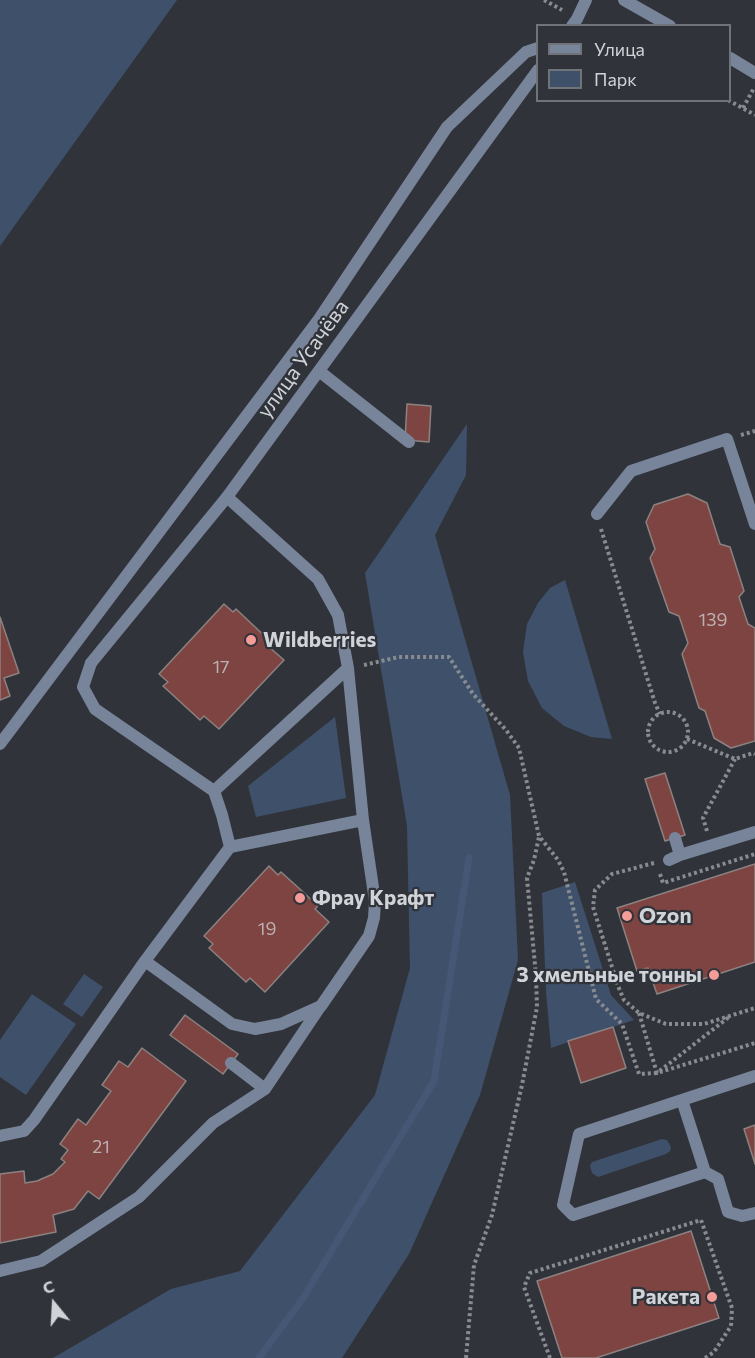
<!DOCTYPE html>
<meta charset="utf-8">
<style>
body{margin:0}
#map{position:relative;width:755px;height:1358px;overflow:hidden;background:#30343a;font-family:Commissioner,sans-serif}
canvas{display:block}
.legend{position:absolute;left:536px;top:24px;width:195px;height:78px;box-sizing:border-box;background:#30343a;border:2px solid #707479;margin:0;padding:8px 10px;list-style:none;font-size:18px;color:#d0d3d7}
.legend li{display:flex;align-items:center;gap:12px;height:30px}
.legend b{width:30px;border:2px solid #707479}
.north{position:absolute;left:24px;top:1274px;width:60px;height:60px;-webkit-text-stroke:4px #30343a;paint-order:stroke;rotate:342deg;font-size:16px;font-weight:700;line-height:24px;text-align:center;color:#d0d3d7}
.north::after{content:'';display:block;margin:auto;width:21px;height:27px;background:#d0d3d7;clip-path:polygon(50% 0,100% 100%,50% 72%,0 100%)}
</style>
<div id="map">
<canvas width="755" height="1358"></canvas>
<ul class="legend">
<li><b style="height:8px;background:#778499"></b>Улица</li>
<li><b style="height:16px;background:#3f506b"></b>Парк</li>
</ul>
<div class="north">С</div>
</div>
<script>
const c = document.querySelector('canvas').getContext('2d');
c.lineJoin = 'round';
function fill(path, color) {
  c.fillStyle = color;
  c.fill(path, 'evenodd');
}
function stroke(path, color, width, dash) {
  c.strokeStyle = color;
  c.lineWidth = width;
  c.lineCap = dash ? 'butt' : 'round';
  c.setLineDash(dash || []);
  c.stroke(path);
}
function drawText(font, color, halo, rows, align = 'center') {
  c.font = font + ' Commissioner,sans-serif';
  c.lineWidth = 4.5;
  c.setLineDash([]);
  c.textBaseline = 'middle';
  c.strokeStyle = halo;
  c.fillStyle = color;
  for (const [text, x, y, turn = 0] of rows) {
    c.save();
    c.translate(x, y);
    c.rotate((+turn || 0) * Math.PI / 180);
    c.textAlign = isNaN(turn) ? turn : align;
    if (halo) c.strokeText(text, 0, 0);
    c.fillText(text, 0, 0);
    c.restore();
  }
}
fill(new Path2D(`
 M0 0H177L0 246Z
 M467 424 466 475 435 535 510 795 518 960 480 1095 409 1254 342 1358H53L171 1289 240 1271 375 1095 410 968 407 826 365 573Z
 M565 580 612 739 591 737 564 726 542 708 528 681 523 652 527 624 538 603 550 588Z
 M335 717 346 798 256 817 248 786Z
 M575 882 611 995 634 1020 551 1048 546 992 542 893Z
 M84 974 103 987 82 1017 63 1004Z
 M32 994 76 1024 26 1095 0 1077V1040Z
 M662 1139 667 1140 671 1147 670 1151 666 1154 598 1177 592 1173 590 1166 592 1162Z`), '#3f506b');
stroke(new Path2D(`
 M259 1358 303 1298 434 1081 469 858`), '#455774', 7);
const building = new Path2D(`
 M407 404 431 406 429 442 405 440Z
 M688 494 707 503 720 544 730 547 744 591 739 597 748 624 755 628V741L731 748 714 738 705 711 699 708 682 654 688 643 679 616 669 612 650 558 655 549 646 522 654 505Z
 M224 604 233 612 236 609 272 643 269 647 284 660 219 729 204 716 200 720 163 686 168 682 159 674Z
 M0 617 19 673 4 678 10 696 0 700Z
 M665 773 685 835 665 841 645 779Z
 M755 864V962L657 994 648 968 637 971 617 908Z
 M269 866 278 875 281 872 302 891 318 906 315 909 329 922 265 992 250 978 246 982 209 948 213 944 204 936Z
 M185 1015 238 1054 223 1074 170 1035Z
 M613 1027 626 1068 581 1083 568 1041Z
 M142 1048 186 1081 99 1199 88 1191 74 1209 53 1215 56 1232 0 1243V1174L24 1171 25 1183 37 1181 53 1174 65 1162 61 1159 68 1150 60 1144 78 1119 86 1125 111 1091 102 1085 119 1061 128 1067Z
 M755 1125V1164L744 1129Z
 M691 1231 719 1318 596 1358H562L537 1281Z`);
fill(building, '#7e4442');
stroke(building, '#8c8281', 1.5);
stroke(new Path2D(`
 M544 0 562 10
 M728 100 755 115
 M743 108 754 88
 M741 435 755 431
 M601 529 655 703 660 714
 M364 665 399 657H449L473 694 506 730 519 748 539 836 558 860 564 872 596 999 622 1024 639 1074 657 1073 755 1043
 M648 732a20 20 0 1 1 40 0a20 20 0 1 1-40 0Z
 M687 739 735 759 753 753 755 754
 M707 831 703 818 735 759
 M654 863 612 874 595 890 593 907 618 986 624 1000 639 1013 666 1024H704L755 1008
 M660 874 663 883 755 854
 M639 1013 657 1073 729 1017
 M466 1358 474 1265 492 1215 522 1085 537 1007 536 976 527 878 534 860 539 837
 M550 1358 524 1287 530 1273 701 1220 732 1308 731 1326 714 1352 705 1358`), '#888b90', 4, [3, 3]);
stroke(new Path2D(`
 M319 371 409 442
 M597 514 631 471 727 439 755 524
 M91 663 83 687 95 709 214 791 348 668
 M0 744 319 319 447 127 526 52 538 48
 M214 791 222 815 230 847
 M675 838 680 855 755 832
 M669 860 680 855
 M145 961 232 1024 255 1029 281 1024 321 1006 369 936 374 918 375 901 363 820 348 668 338 615 318 579 227 497
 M231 1063 265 1089
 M682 1100 579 1134 563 1205 573 1215 705 1172 682 1100 755 1076
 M0 1136 24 1131 34 1120 145 961 230 847 363 820
 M705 1172 718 1179 728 1212 742 1216 755 1213
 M0 1271 41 1261 139 1197 213 1123 265 1089 320 1007`), '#778499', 12);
stroke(new Path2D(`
 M624 0 670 26
 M572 26 577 19 586 0
 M730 58 755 73
 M91 663 227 497 538 70`), '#778499', 12);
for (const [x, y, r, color] of [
 [251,640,6,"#f59b98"],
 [300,898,6,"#f59b98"],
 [627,916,6,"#f59b98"],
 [714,975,6,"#f59b98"],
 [712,1297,6,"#f59b98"]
]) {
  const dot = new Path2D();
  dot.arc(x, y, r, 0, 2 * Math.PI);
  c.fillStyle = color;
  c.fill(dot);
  stroke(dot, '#30343a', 2);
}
drawText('18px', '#bcafb2', null, [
 ["139",713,620],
 ["17",221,667],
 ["19",267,929],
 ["21",101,1147]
]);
drawText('21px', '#d0d3d7', '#30343a', [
 ["улица Усачёва",303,359,-54]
]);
drawText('bold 21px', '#d0d3d7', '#30343a', [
 ["Wildberries",263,640],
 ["Фрау Крафт",312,898],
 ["Ozon",639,916],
 ["3 хмельные тонны",702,975,"right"],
 ["Ракета",700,1297,"right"]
], 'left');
</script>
